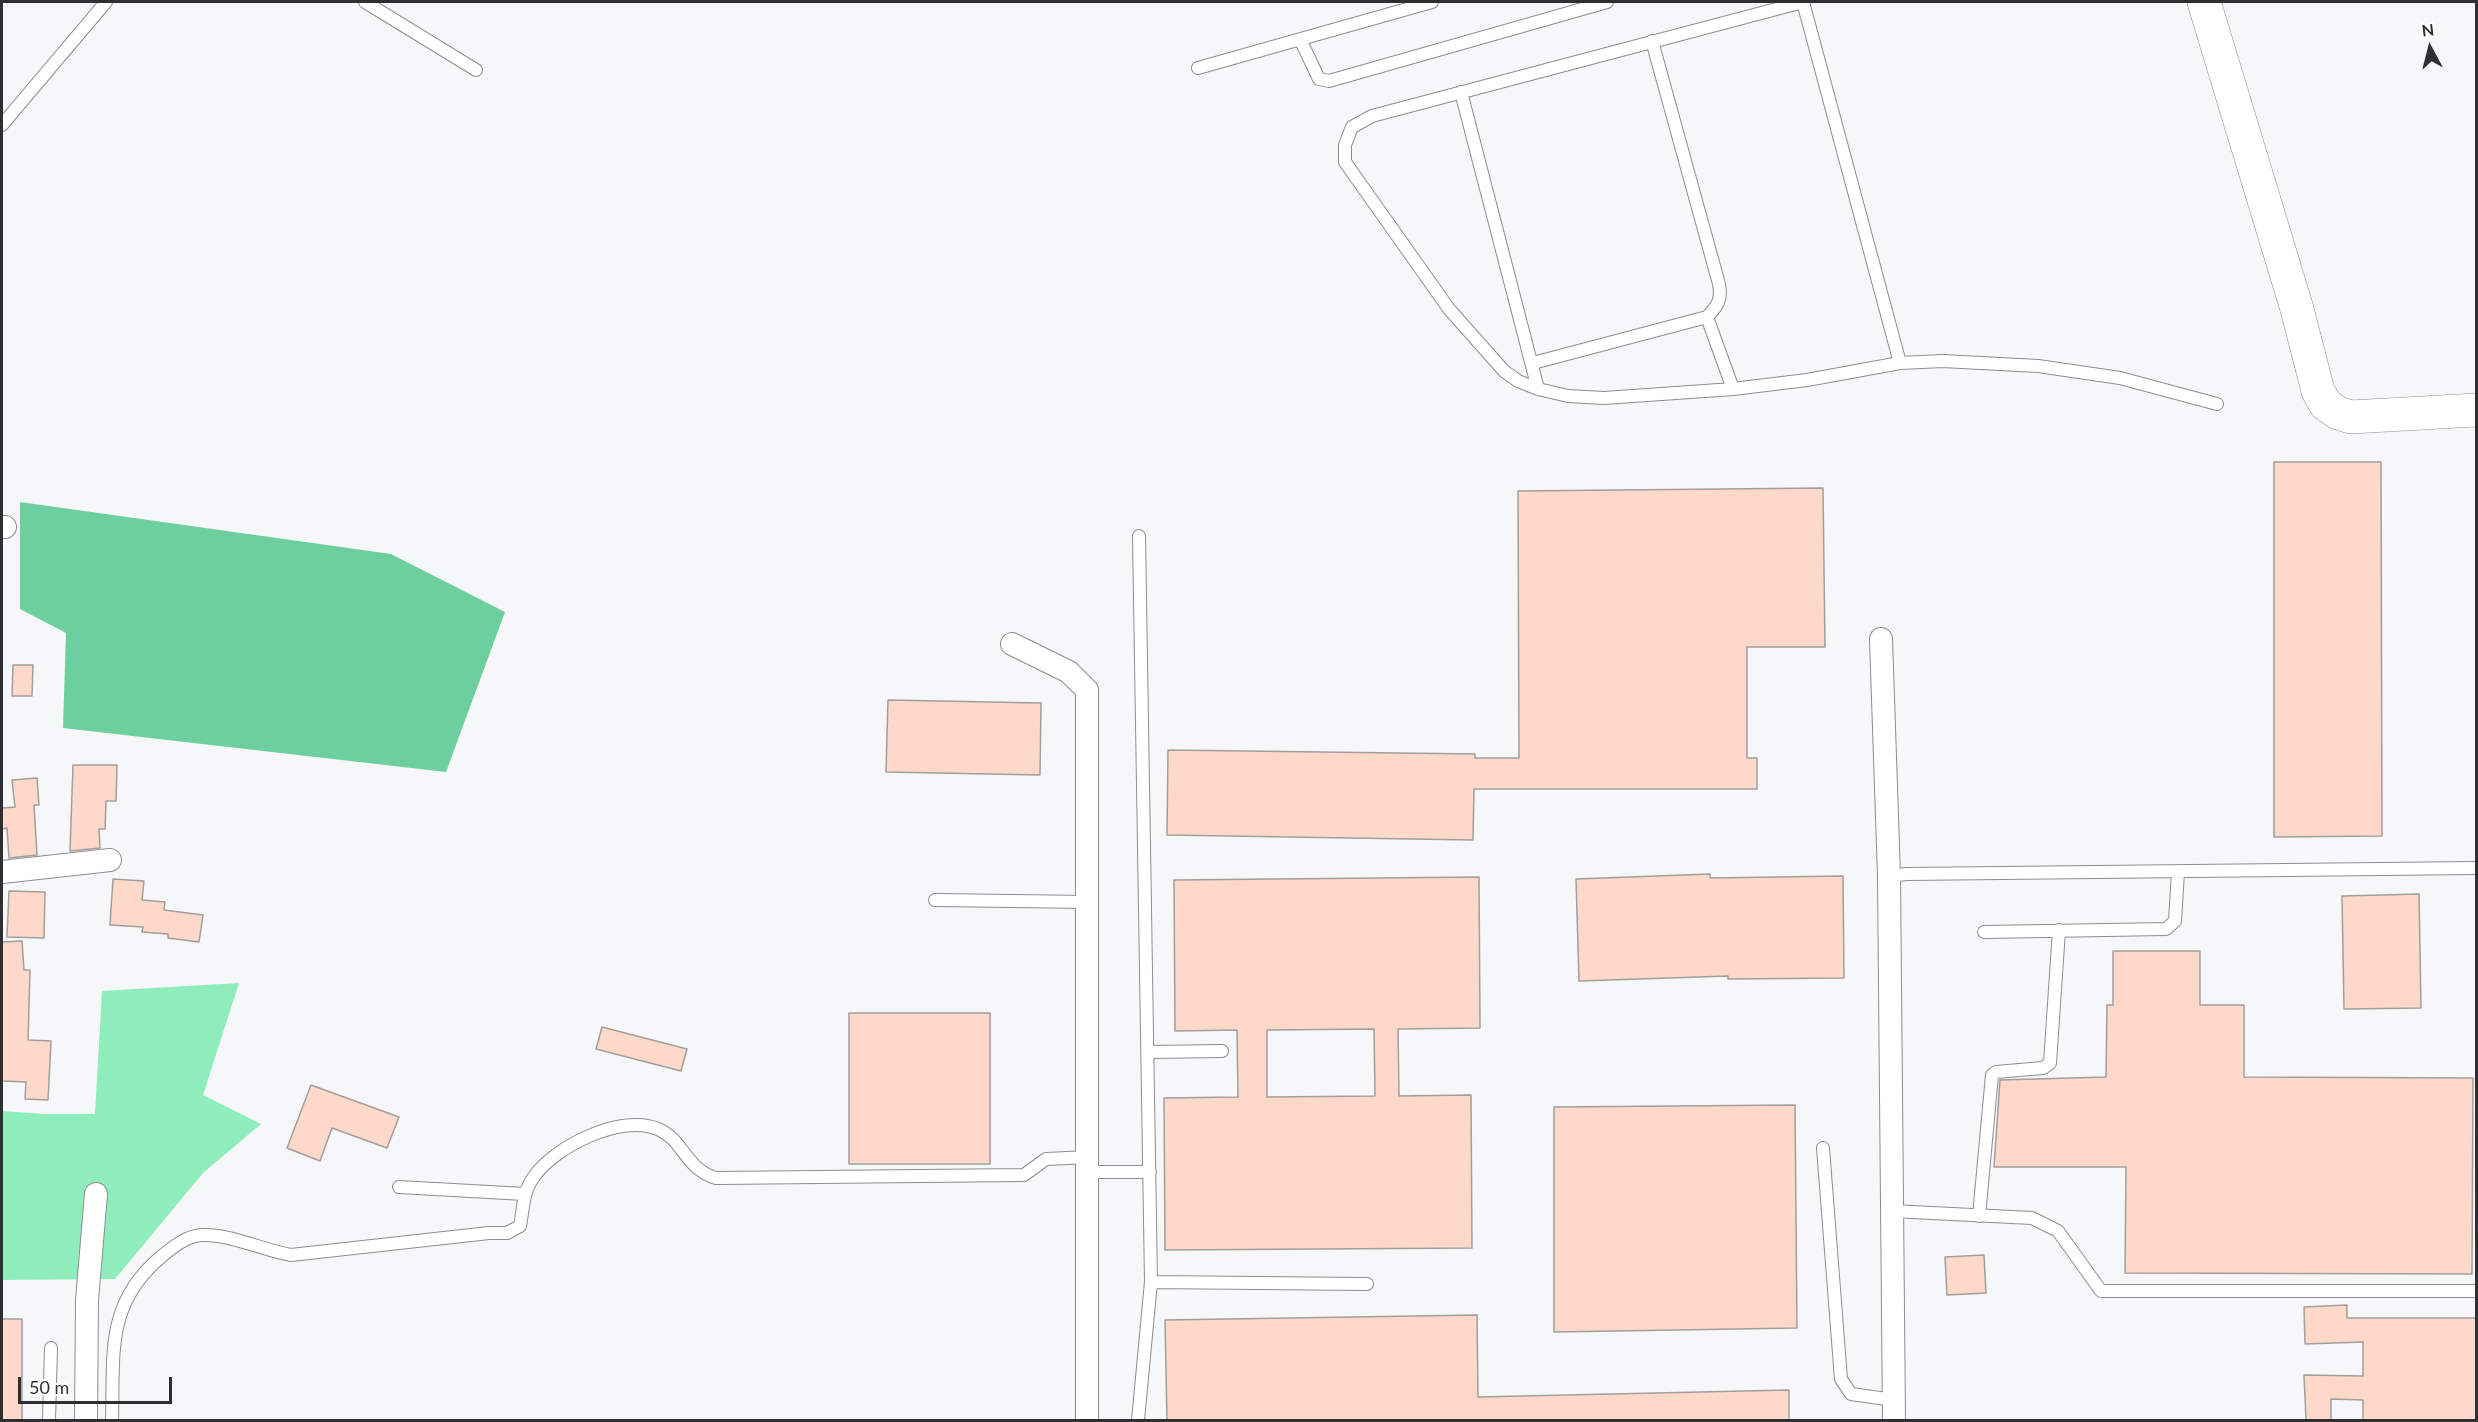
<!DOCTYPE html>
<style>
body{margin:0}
#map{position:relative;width:2478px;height:1422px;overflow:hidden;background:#f6f7f9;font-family:Lato,sans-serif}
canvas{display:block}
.frame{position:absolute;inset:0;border:3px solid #2e2f30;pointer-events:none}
.north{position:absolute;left:2400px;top:18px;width:60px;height:60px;-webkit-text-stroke:4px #fff;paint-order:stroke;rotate:353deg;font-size:16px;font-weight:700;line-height:24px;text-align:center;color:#2e2f30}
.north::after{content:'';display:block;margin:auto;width:21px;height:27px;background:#2e2f30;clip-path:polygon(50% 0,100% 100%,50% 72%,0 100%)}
.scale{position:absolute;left:18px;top:1377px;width:154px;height:27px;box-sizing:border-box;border:3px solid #2e2f30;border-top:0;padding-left:8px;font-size:18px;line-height:21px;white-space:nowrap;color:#2e2f30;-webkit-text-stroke:4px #fff;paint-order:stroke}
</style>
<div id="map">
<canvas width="2478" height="1422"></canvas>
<div class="frame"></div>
<div class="north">N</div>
<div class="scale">50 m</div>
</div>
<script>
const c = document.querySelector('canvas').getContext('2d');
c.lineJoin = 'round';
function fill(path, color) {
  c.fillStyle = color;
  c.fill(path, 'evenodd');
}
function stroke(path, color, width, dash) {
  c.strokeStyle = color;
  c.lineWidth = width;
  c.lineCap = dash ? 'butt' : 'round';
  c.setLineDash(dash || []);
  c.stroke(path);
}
fill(new Path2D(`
 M239 983 203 1095 261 1124 203 1173 115 1279 2 1280V1111L44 1114H95L102 991Z`), '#8eedbb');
fill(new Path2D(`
 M20 502 391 554 505 612 446 772 63 728 66 633 20 609Z`), '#6ecf9e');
const building = new Path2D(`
 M2274 462H2381L2382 836 2274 837Z
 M1823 488 1825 647H1747V758H1757V789H1474L1473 840 1167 835 1168 750 1475 754V758H1519L1518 491Z
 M13 665H33L32 696H12Z
 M888 700 1041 703 1040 775 886 772Z
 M73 765H117L116 801H106L105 829H99L100 848 70 851Z
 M37 778 39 805H34L37 855 9 858 7 828 2 829V808L15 807 12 780Z
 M1710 874V878L1843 876 1844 978 1728 979V976L1579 981 1576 879Z
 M1479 877 1480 1028 1398 1029 1399 1096 1471 1095 1472 1248 1165 1250 1164 1098 1238 1097 1237 1030 1175 1031 1174 880ZM1374 1029 1375 1096 1267 1097V1030Z
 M113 879 144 881 142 900 165 902 164 910 203 915 199 942 168 938V934L142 932 143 927 110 925Z
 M9 891 45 892 44 938 7 937Z
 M2419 894 2421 1008 2344 1009 2342 896Z
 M22 941 24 970H30L28 1040 51 1041 48 1100 25 1099 26 1082 2 1081V942Z
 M2113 951H2200V1005H2244V1077L2473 1078 2472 1274 2125 1273 2126 1167H1994L2000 1080 2106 1077 2107 1005H2113Z
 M849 1013H990V1164H849Z
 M602 1027 687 1049 681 1071 596 1049Z
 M311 1085 399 1117 387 1148 332 1128 320 1161 287 1148Z
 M1795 1105 1797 1328 1554 1332V1107Z
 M1984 1255 1986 1293 1947 1295 1945 1257Z
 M2347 1305V1318H2476V1420H2363V1400L2331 1399V1420H2306L2304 1375 2363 1376V1342L2305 1344 2304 1307Z
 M1477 1315 1478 1397 1789 1390V1420H1167L1165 1320Z
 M2 1319H22V1420H2Z`);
fill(building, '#fed9c9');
stroke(building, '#a19e9d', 1.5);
const lane = new Path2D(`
 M365 2 476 70
 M1803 2 1372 116 1352 127 1345 145V162L1449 309 1504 371 1518 381 1538 389 1568 396 1604 398 1733 389 1807 380 1900 363 1943 361 2038 366 2120 378 2217 404
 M1803 2 1900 363
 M1300 39 1319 79 1329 81 1607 2
 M1198 68 1432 2
 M1461 92 1538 389
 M2 125 106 2
 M1707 317 1733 389
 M1533 363 1707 317C1718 305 1722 300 1719 284L1652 41
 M1889 876 1906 874 2476 868
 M935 900 1088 902
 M1984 932 2166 929 2175 921 2178 872
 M1148 1052 1222 1051
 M1823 1148 1841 1379 1851 1394 1894 1400
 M1088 1172H1150
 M399 1187 525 1194
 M1892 1211 2032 1218 2058 1231 2101 1291H2476
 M1979 1216 1992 1075 1996 1072 2043 1068 2050 1063 2059 930
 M1151 1282 1367 1284
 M49 1420 51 1348
 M112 1420C114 1354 105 1303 162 1256 173 1247 186 1236 202 1235 231 1234 262 1250 291 1255L489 1233H507L520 1226C523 1210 523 1192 533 1178 553 1147 622 1113 658 1129 684 1140 685 1169 716 1178L1024 1175 1046 1159 1089 1157
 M1138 1420 1151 1282 1139 536`);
const street = new Path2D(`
 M2 527H5
 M1881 639 1889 876 1894 1420
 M1012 644 1069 672 1087 690V1420
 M2 872 110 860
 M86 1420 87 1300 96 1194`);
const secondary = new Path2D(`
 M2204 2 2297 309 2318 391 2326 405 2338 413 2351 417 2476 410`);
stroke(lane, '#8c8d8f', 14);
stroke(street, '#8c8d8f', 24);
stroke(secondary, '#8c8d8f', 34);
stroke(lane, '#fff', 12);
stroke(street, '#fff', 22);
stroke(secondary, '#fff', 33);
</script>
